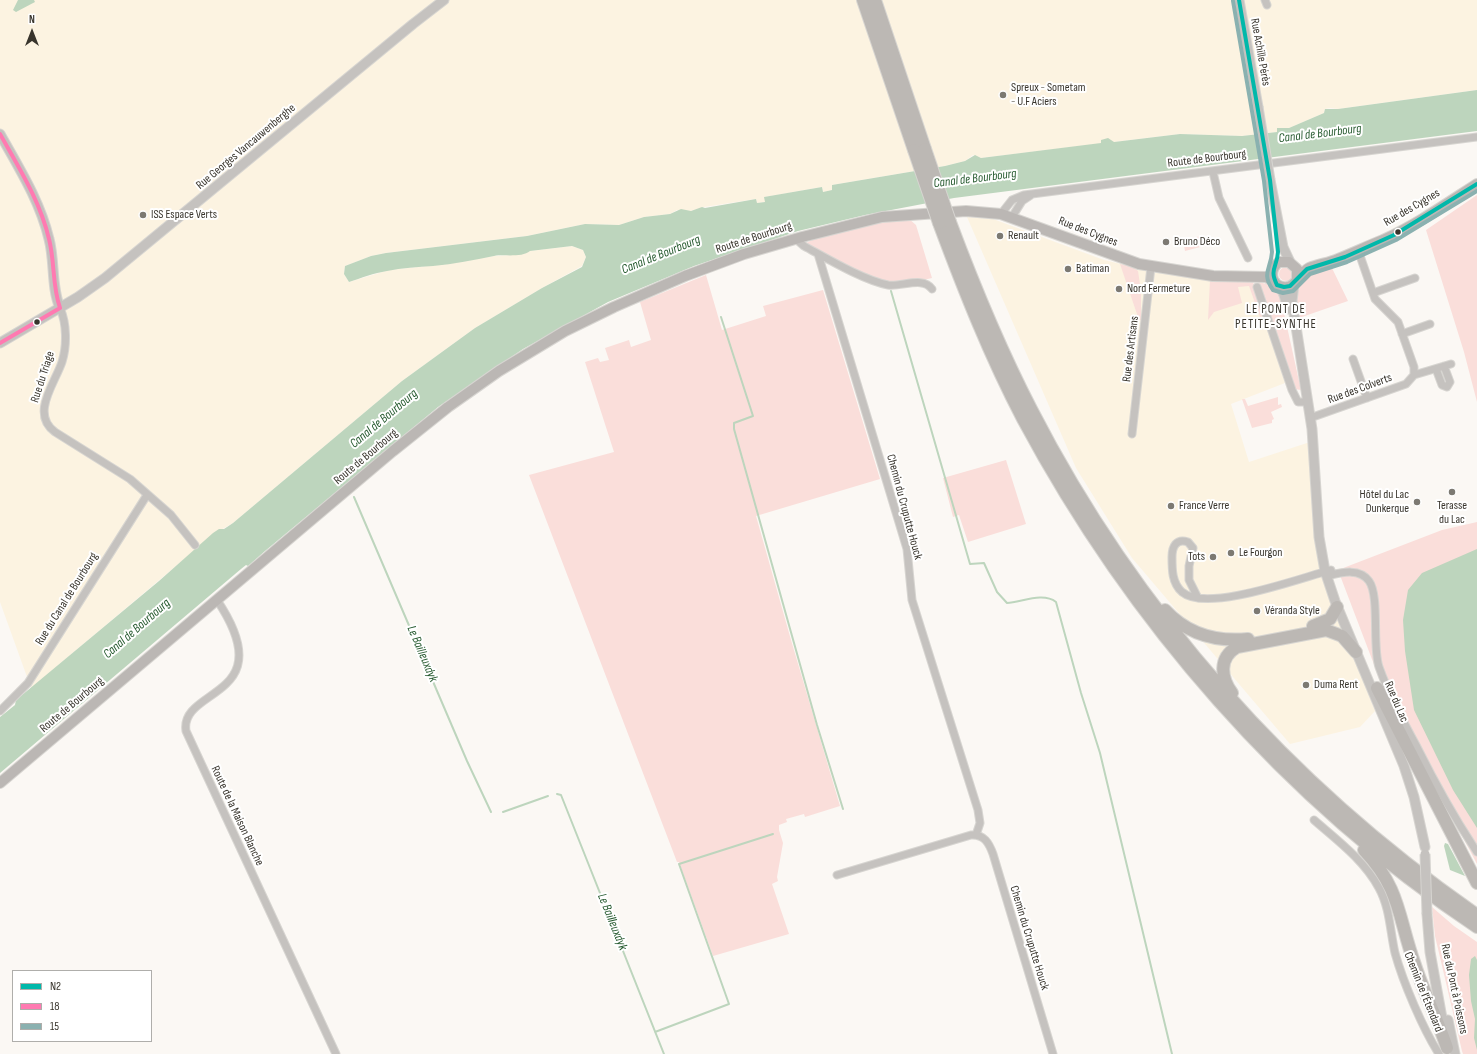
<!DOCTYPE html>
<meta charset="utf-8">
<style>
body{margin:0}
#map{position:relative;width:1477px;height:1054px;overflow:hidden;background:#fbf8f4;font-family:"Sofia Sans Condensed",sans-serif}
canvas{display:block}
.legend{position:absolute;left:12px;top:970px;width:140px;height:72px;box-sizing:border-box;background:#fff;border:1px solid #afaeab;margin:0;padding:5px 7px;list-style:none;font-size:12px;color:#38342c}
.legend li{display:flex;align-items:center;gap:8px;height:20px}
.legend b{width:20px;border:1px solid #afaeab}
.north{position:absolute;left:12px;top:12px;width:40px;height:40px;-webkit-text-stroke:3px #fff;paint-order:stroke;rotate:0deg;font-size:11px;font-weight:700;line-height:16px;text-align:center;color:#38342c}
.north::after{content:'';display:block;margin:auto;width:14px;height:18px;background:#38342c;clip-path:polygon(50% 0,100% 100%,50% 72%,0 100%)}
</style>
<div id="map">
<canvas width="1477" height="1054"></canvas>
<ul class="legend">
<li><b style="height:5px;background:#00b8aa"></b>N2</li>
<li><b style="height:5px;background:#ff7ab1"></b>18</li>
<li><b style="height:5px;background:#8ab1b0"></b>15</li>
</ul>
<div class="north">N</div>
</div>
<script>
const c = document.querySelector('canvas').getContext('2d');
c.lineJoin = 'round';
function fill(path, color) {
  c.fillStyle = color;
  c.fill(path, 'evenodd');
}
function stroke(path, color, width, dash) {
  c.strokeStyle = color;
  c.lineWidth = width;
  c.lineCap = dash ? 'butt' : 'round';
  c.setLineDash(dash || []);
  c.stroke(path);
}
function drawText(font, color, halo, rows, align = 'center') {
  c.font = font + ' "Sofia Sans Condensed",sans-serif';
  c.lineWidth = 4;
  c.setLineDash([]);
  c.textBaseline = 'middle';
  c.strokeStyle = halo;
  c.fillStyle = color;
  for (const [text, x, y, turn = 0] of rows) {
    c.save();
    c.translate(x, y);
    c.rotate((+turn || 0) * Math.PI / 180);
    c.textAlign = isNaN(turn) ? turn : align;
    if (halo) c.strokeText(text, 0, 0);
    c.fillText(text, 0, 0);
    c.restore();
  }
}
fill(new Path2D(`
 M0 0H1477V90L1338 109 1330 108 1325 109 1324 113 1289 128H1277V132L1242 136 1180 134 981 158 973 155 965 161 945 166 832 185 833 190 823 192 822 187 765 197V202L757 203 756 199 704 207 691 211 677 210 670 214 644 217 619 225 585 224 527 236 386 253 371 256 345 266 344 274 349 282 389 270 447 264 494 256 511 255 530 251 572 246 583 250 586 257 582 266 542 288 475 328 402 381 233 523 214 534 31 688 0 602Z
 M967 217 993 219 1104 260 1159 273 1253 282 1285 383 1231 404 1249 462 1310 442 1320 569 1375 711 1360 727 1290 744 1132 558 1076 468Z`), '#fcf3e1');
fill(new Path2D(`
 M1477 195V402L1464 352 1426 230Z
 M908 218 916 225 932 278 919 281 882 282 807 246 806 243 816 238 883 221Z
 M1201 236 1204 246 1185 251 1183 240Z
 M1120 264 1131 266 1138 271 1141 291V320H1139Z
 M1331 266 1348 301 1299 318 1295 298 1296 291 1311 272Z
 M1279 274a7 7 0 1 1 14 0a7 7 0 1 1-14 0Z
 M706 275 722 330 766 316 763 306 823 290 880 479 756 516 791 640 840 806 805 817 804 814 786 819 787 822 779 825V830L783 843 777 877 778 881 772 884 789 934 713 956 679 862H677L529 475 614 452 585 362 598 358 600 362 609 360 605 348 629 340 631 347 651 340 640 302Z
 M1210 280 1253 282 1263 316 1260 317 1249 286 1238 287 1242 303 1214 312 1208 320Z
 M1258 282 1267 284 1280 295 1301 390 1294 389Z
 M1278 397V405L1281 404 1282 407 1271 412 1274 419 1272 420V423L1252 428 1242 399H1245L1248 406Z
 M1006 460 1026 524 968 542 959 515 953 517 943 478Z
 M1477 522V864L1381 683 1338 570 1442 530Z
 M1432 907 1454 926 1477 942V1054H1463L1462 1051 1435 936Z`), '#fadeda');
fill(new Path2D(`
 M18 0H34L35 2 16 12 13 10Z
 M1477 90V131L954 198 865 215 798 231 694 266 608 302 523 349 438 407 265 551 248 566 246 565 241 569 0 773V717L15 705 16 700 159 581 213 533 219 529H224L233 523 402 381 475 328 542 288 582 267 586 257 583 250 572 246 530 251C522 258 504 254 494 256 474 260 454 264 433 266 418 267 402 268 387 271 374 273 361 278 349 282L344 274 345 266 371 256 386 253 527 236 585 224 619 225 644 217 670 214 681 209 691 211 702 207 705 208 756 199 757 203 765 202 764 197 822 187 823 192 832 190V185L945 166 965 161 975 155 981 158 1101 143V140L1108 138 1114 142 1180 134 1242 136 1277 132V128H1289L1324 113 1325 109H1338Z
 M1477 549V828L1453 790 1414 710 1405 651 1403 620 1408 590 1422 573Z
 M1445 843 1448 844 1465 876 1450 870 1444 846Z
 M1475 956 1477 960V1050L1474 1038 1475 1019 1471 1001 1469 975 1471 959Z`), '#bdd5bd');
stroke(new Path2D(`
 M891 291 970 564 984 563 997 592 1007 603C1022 602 1043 592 1056 602L1081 693 1100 753 1172 1054
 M721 317 753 416 734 423V429L817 725 843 809
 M354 497 467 761 491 812
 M557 794 561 795 664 1054
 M503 812 548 796
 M655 1032 729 1004 679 864 773 834`), '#bdd5bd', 2);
const minor = new Path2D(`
 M1265 0 1267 5
 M1213 172 1219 198 1248 258
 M1001 214 1012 200 1024 195 1477 137
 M1012 217 1022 201 1031 195
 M796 239 804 246C828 259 863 280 888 285 902 287 923 276 932 289
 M818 254 907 549 912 600 978 810 980 823 976 835
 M1257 287 1292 390 1298 402H1308
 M1373 293 1415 278
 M60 308C67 324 67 346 62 362 55 383 30 414 55 432L130 479 171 515 195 545
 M1402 334 1430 324
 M1353 359 1367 398
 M1436 369 1442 385 1447 387 1450 382 1444 366
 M1414 375 1451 364
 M1310 418 1406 384 1414 375V367L1398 322 1375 299 1358 250
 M1132 434 1151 267
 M1327 576C1340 573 1359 567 1369 581 1380 596 1372 647 1379 667 1389 695 1403 721 1417 747 1435 783 1455 819 1477 852
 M1198 598 1189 580V566L1193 548 1188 542C1176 538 1172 547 1172 557 1172 570 1172 583 1182 592 1207 613 1300 578 1331 570
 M217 600C283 699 179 687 186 731L336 1054
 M0 711 28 683 147 495
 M1314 820C1337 840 1364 860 1379 888 1390 908 1390 931 1395 953 1403 982 1423 1029 1439 1054
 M837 875 971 835C984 834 989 843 993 854L1053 1054`);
const tertiary = new Path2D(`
 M1239 0 1258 107
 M0 134C19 168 40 201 49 239 55 261 51 287 60 308
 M1270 180 1283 247 1290 262
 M1294 284 1292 301 1312 429 1319 537 1325 571 1335 601 1404 766 1414 797 1425 847
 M1280 286 1284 295 1288 309
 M0 343 78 297 105 278 413 24 444 0
 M1427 914 1430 952 1444 1029
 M1448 1020 1455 1054`);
const secondary = new Path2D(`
 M1297 280V269L1289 262H1279C1269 269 1270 285 1283 287 1296 289 1299 273 1309 268 1319 264 1329 263 1338 259 1353 253 1368 246 1383 240 1416 225 1446 204 1477 184
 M0 783 393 451 448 407 499 371 565 331 614 307 685 276 744 254 802 237 882 217 966 211 1001 214 1139 264 1213 276 1266 277 1275 282`);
const trunk = new Path2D(`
 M863 0 914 150
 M875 0 925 149
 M950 222C974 286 1000 349 1031 409 1135 612 1290 786 1477 915
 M939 223C964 290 990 356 1023 419 1131 621 1286 800 1477 927
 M1165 610C1187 634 1216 642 1248 639
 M1313 626 1330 619 1337 607
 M1377 688 1477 883
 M1232 693C1221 678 1218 658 1237 647L1326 630 1342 636 1356 652
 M1364 850C1401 889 1398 918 1415 965 1424 993 1438 1020 1447 1048`);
stroke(minor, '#d7d5d1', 9);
stroke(tertiary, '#d7d5d1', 11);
stroke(secondary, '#d7d5d1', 12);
stroke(trunk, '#d7d5d1', 14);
stroke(minor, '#c5c2bf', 7);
stroke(tertiary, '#c5c2bf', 9);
stroke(secondary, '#bbb7b4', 10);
stroke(trunk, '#bcb8b4', 12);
const tertiaryBridge = new Path2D(`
 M1258 107 1270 180
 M1425 854 1427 914`);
const trunkBridge = new Path2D(`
 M925 149 950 222
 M914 150 939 223`);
stroke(tertiaryBridge, '#d7d5d1', 11, []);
stroke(trunkBridge, '#d7d5d1', 14, []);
stroke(tertiaryBridge, '#c5c2bf', 9);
stroke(trunkBridge, '#bcb8b4', 12);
stroke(new Path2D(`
 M1239 0 1270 180 1278 252C1277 268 1269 269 1277 285L1284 287 1290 286 1307 269 1345 257 1394 235 1477 184`), '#00b8aa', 4);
stroke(new Path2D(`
 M0 134C19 168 40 201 49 239 55 262 52 285 60 308
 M0 343 60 308`), '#ff7ab1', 4);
stroke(new Path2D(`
 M1233 1 1264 181 1272 252C1271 269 1261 273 1273 290L1283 293 1293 291 1310 274 1347 262 1396 240 1477 191`), '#8ab1b0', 4);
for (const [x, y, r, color] of [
 [1003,95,4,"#7c7972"],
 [143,215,4,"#7c7972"],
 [1398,232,3.5,"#38342c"],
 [1000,236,4,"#7c7972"],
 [1166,242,4,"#7c7972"],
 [1068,269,4,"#7c7972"],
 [1119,289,4,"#7c7972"],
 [37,322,3.5,"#38342c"],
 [1452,492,4,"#7c7972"],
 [1417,502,4,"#7c7972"],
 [1171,506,4,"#7c7972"],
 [1231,553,4,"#7c7972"],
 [1213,557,4,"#7c7972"],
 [1257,611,4,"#7c7972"],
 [1306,685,4,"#7c7972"]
]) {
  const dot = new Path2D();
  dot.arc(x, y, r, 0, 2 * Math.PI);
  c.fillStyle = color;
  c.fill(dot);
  stroke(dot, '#fff', 1.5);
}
drawText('12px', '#38342c', '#fff', [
 ["Rue Achille Pérès",1260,52,80],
 ["Rue Georges Vancauwenberghe",246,147,-40],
 ["Route de Bourbourg",1207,159,-7],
 ["Rue des Cygnes",1412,208,-30],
 ["Rue des Cygnes",1088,232,21],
 ["Route de Bourbourg",754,238,-18],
 ["Rue des Artisans",1131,349,-83],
 ["Rue du Triage",43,377,-72],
 ["Rue des Colverts",1360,389,-20],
 ["Route de Bourbourg",366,457,-40],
 ["Chemin du Cruputte Houck",904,507,75],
 ["Rue du Canal de Bourbourg",67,599,-58],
 ["Rue du Lac",1396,702,67],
 ["Route de Bourbourg",72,705,-40],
 ["Route de la Maison Blanche",237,816,65],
 ["Chemin du Cruputte Houck",1029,938,73],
 ["Rue du Pont à Poissons",1454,989,78],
 ["Chemin de l'Étendard",1423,992,68]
]);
drawText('12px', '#38342c', '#fff', [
 ["Spreux - Sometam",1011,88],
 ["- U.F Aciers",1011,102],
 ["ISS Espace Verts",151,215],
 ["Renault",1008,236],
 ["Bruno Déco",1174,242],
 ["Batiman",1076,269],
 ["Nord Fermeture",1127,289],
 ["Hôtel du Lac",1409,495,"right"],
 ["Dunkerque",1409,509,"right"],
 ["France Verre",1179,506],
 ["Terasse",1452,506,"center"],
 ["du Lac",1452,520,"center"],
 ["Le Fourgon",1239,553],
 ["Tots",1205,557,"right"],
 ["Véranda Style",1265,611],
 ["Duma Rent",1314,685]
], 'left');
drawText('italic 13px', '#265a2f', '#fff', [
 ["Canal de Bourbourg",1320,134,-7],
 ["Canal de Bourbourg",975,179,-7],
 ["Canal de Bourbourg",661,255,-22],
 ["Canal de Bourbourg",384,419,-40],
 ["Canal de Bourbourg",137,629,-41],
 ["Le Bailleuxdyk",422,654,67],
 ["Le Bailleuxdyk",612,922,68]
]);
c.letterSpacing = '1px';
drawText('13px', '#38342c', '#fff', [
 ["LE PONT DE",1276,310],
 ["PETITE-SYNTHE",1276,325]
]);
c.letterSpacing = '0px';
</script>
